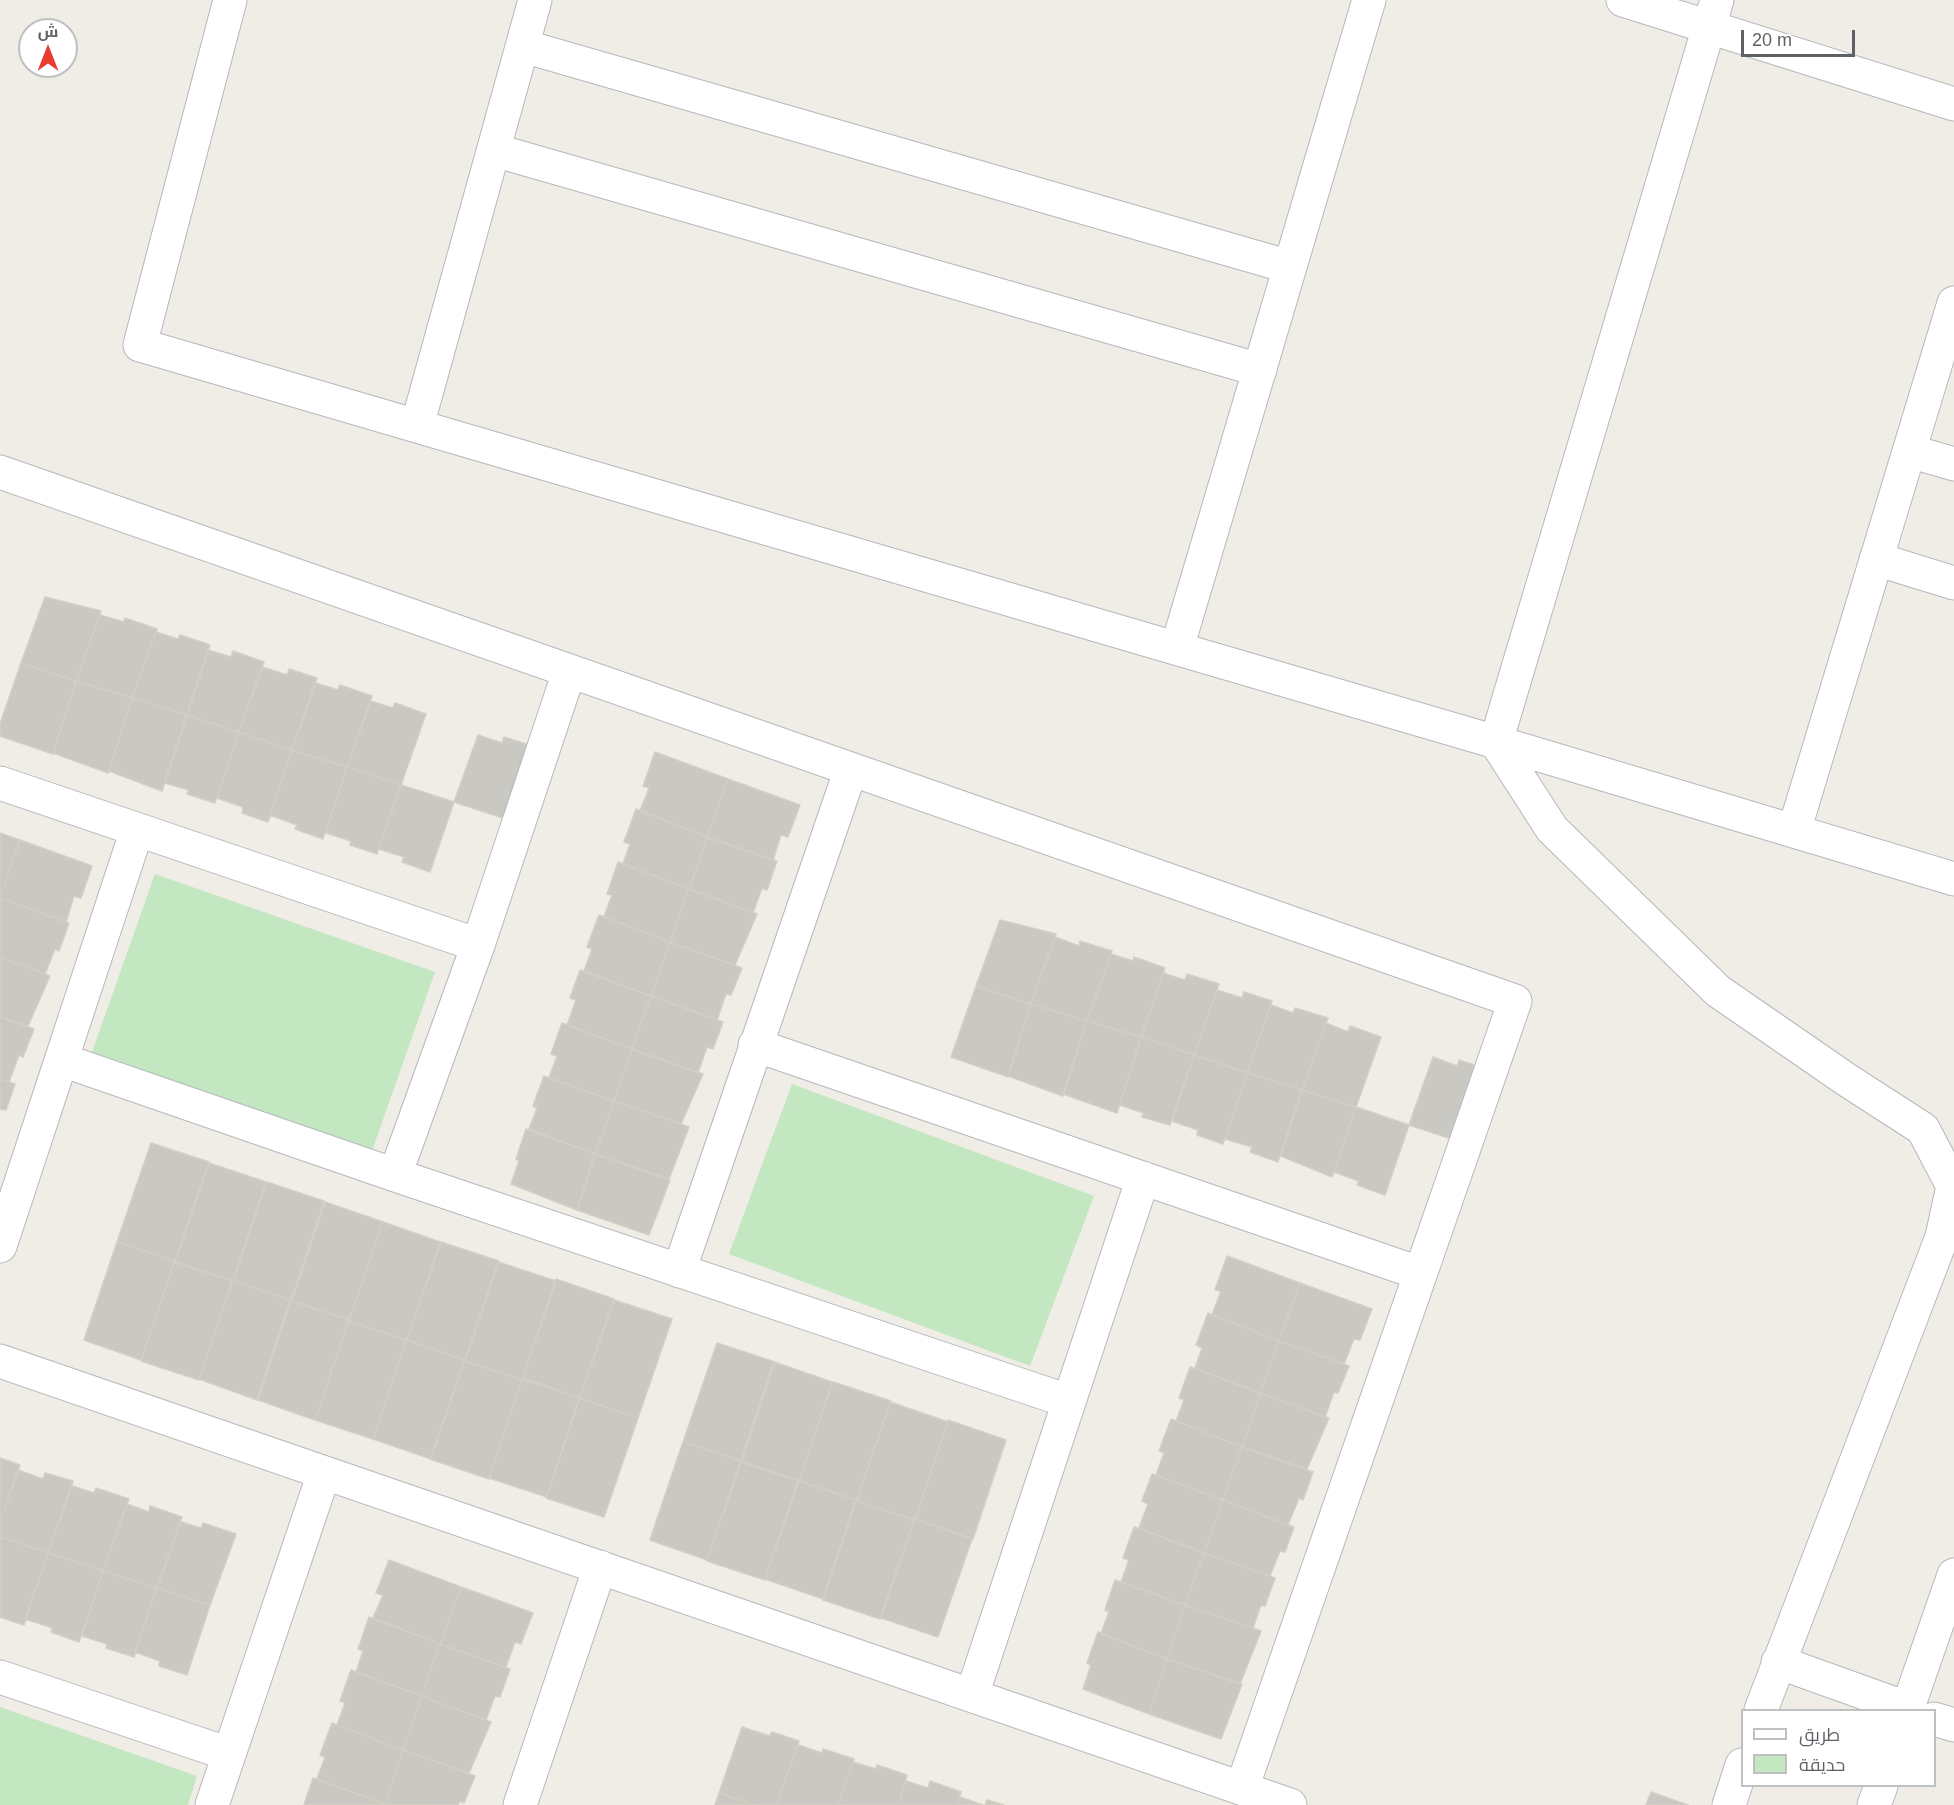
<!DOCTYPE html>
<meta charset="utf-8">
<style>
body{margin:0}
#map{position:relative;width:1954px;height:1805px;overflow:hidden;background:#efede5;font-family:Arial,Cairo,sans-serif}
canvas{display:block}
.legend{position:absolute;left:1741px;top:1709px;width:195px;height:78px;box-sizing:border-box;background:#fff;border:2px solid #bec0c2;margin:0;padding:8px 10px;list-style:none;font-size:18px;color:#5d6166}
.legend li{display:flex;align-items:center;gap:12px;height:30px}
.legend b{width:30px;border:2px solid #bec0c2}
.north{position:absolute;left:18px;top:18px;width:60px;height:60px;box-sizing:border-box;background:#fff;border:2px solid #bec0c2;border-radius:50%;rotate:0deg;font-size:16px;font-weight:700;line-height:24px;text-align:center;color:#5d6166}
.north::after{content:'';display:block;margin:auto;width:21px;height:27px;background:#ea3b30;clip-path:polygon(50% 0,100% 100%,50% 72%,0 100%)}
.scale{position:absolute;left:1741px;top:30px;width:114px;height:27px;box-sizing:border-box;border:3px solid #5d6166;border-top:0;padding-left:8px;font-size:18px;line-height:21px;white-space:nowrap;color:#5d6166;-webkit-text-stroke:4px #fff;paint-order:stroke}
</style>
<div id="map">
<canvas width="1954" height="1805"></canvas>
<ul class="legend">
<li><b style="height:8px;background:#fff"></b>طريق</li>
<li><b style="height:16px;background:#c2e7c1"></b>حديقة</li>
</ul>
<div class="north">ش</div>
<div class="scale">20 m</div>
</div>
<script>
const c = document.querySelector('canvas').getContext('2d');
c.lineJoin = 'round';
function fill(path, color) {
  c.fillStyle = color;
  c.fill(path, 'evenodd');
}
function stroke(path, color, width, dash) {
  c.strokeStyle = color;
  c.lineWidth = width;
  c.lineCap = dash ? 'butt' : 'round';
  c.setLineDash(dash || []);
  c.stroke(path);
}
fill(new Path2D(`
 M155 874 435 972 372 1151 92 1052Z
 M792 1084 1094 1196 1030 1366 729 1254Z
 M0 1707 197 1776 188 1805H0Z`), '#c2e7c1');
const building = new Path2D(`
 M45 597 101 611 76 681 21 663Z
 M100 615 124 622 125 618 157 629 132 698 76 681Z
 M156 632 178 639 180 635 210 645 187 715 132 698Z
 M208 650 231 657 233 651 264 662 239 732 187 715Z
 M21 663 76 681 53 754 0 736V724Z
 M262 667 287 675 289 669 317 678 292 750 239 732Z
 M76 681 132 698 108 773 53 753Z
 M316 683 338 690 340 685 372 696 347 767 292 750Z
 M132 698 187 715 162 791 109 771Z
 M371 701 393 708 395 703 426 714 401 785 347 767Z
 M187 715 239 732 215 803 187 794 189 790 165 783Z
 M239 732 292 750 268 822 242 813 243 807 217 798Z
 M478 735 502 743 504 737 538 748 512 821 454 802Z
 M292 750 347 767 323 839 295 829 297 825 270 815Z
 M655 752 728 779 707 837 640 811 649 788 643 786Z
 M347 767 401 785 377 854 350 845 351 841 326 833Z
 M728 779 800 805 788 837 781 835 773 860 707 837Z
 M401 785 454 802 430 872 402 862 404 857 379 849Z
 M636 809 707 837 689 889 623 864 630 844 624 842Z
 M0 833 20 840 0 898Z
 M707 837 777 861 767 890 762 888 753 913 689 889Z
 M20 840 92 866 81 898 74 896 66 922 0 898Z
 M618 862 689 889 670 942 604 917 612 895 607 894Z
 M689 889 757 914 735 965 670 942Z
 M0 898 69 923 59 951 55 949 45 974 0 957Z
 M599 915 670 942 651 996 584 971 592 949 587 947Z
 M1000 920 1056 934 1031 1004 976 986Z
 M1055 937 1079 946 1080 941 1112 951 1087 1021 1031 1004Z
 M670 942 742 968 731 995 726 994 717 1020 651 996Z
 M1111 954 1133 961 1134 957 1165 968 1141 1037 1087 1021Z
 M0 957 50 976 28 1026 0 1017Z
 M580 970 651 996 632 1049 567 1025 576 1000 570 998Z
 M1163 973 1185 980 1187 974 1219 984 1194 1055 1141 1037Z
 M976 986 1031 1004 1008 1077 951 1057Z
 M1217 990 1242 998 1244 992 1272 1001 1247 1073 1194 1055Z
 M651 996 723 1022 713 1049 707 1047 698 1073 632 1049Z
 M1031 1004 1087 1021 1063 1096 1008 1076Z
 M1271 1005 1293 1013 1295 1008 1328 1018 1302 1090 1247 1073Z
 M0 1017 34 1029 23 1057 19 1055 9 1082 0 1079Z
 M1087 1021 1141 1037 1117 1113 1063 1094Z
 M562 1023 632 1049 614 1101 549 1078 557 1056 551 1054Z
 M1326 1023 1348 1032 1350 1026 1381 1037 1356 1107 1302 1090Z
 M1141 1037 1194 1055 1170 1125 1142 1117 1144 1113 1120 1105Z
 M632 1049 703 1074 681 1124 614 1101Z
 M1194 1055 1247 1073 1223 1144 1197 1135 1198 1130 1172 1121Z
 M1433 1057 1457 1066 1459 1060 1492 1071 1467 1144 1409 1125Z
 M1247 1073 1302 1090 1278 1162 1250 1152 1252 1147 1225 1139Z
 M544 1076 614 1101 595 1154 529 1129 537 1108 533 1106Z
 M0 1079 15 1084 6 1110 0 1109Z
 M1302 1090 1356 1107 1332 1177 1281 1156Z
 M614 1101 689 1127 669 1179 595 1154Z
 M1356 1107 1409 1125 1385 1195 1357 1185 1359 1181 1334 1172Z
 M526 1129 595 1154 577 1210 511 1184 519 1161 516 1159Z
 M151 1143 209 1162 175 1261 117 1242Z
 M595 1154 670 1180 649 1235 577 1210Z
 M209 1163 266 1182 233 1281 175 1262Z
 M267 1182 324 1201 291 1300 233 1281Z
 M325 1202 383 1222 349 1320 292 1301Z
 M383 1222 440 1242 407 1340 349 1321Z
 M117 1242 175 1261 141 1360 84 1340Z
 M441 1242 499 1261 465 1360 407 1340Z
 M1227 1256 1300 1283 1279 1341 1212 1315 1221 1291 1215 1290Z
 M174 1262 232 1281 199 1380 141 1361Z
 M498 1262 556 1281 522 1380 465 1361Z
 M556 1279 614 1299 580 1398 523 1378Z
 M233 1281 290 1300 257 1400 199 1379Z
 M1300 1283 1372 1309 1360 1340 1354 1339 1344 1364 1279 1341Z
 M614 1300 672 1319 638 1418 580 1398Z
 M291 1301 349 1320 315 1420 258 1400Z
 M1208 1313 1279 1341 1260 1393 1195 1368 1202 1348 1196 1345Z
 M348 1321 406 1340 373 1439 315 1420Z
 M406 1340 465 1360 431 1459 373 1439Z
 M1279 1341 1349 1366 1338 1393 1334 1392 1325 1417 1260 1393Z
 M717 1343 775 1362 742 1461 683 1442Z
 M464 1361 522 1380 489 1479 430 1459Z
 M774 1362 832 1382 799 1481 741 1461Z
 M1190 1367 1260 1393 1242 1447 1176 1421 1184 1400 1179 1398Z
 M522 1379 580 1398 547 1497 489 1478Z
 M833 1382 891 1401 857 1500 799 1481Z
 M1260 1393 1329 1418 1307 1469 1242 1447Z
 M579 1398 638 1418 604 1517 546 1498Z
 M890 1402 948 1422 915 1520 856 1501Z
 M1171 1419 1242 1447 1223 1500 1156 1475 1164 1453 1159 1451Z
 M948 1420 1006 1440 973 1539 915 1519Z
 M683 1442 741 1461 707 1560 650 1540Z
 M1242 1447 1313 1472 1303 1500 1299 1498 1288 1525 1223 1500Z
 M0 1458 20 1465 0 1522Z
 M741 1462 798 1481 765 1580 707 1561Z
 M18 1470 43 1479 45 1473 73 1481 48 1553 0 1537V1522Z
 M1152 1474 1223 1500 1204 1553 1139 1528 1148 1504 1142 1501Z
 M799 1481 856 1500 823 1599 765 1579Z
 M72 1486 94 1493 96 1488 129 1499 103 1571 48 1553Z
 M1223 1500 1294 1527 1285 1552 1280 1551 1270 1576 1204 1553Z
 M856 1501 914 1520 880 1619 823 1600Z
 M127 1504 149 1512 150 1506 182 1517 157 1588 103 1571Z
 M915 1519 972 1539 938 1637 881 1618Z
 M181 1522 201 1528 203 1523 236 1534 210 1605 157 1588Z
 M1134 1527 1204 1553 1185 1605 1121 1582 1129 1560 1123 1558Z
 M0 1537 48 1553 24 1625 0 1617Z
 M48 1553 103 1571 79 1642 51 1632 53 1628 25 1619Z
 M1204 1553 1275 1578 1265 1606 1261 1605 1253 1628 1185 1605Z
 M389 1560 461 1587 440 1644 373 1618 383 1595 376 1593Z
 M103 1571 157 1588 134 1657 106 1648 107 1644 82 1636Z
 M1115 1580 1185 1605 1167 1659 1101 1634 1109 1612 1105 1610Z
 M461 1587 533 1613 521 1644 515 1642 506 1667 440 1644Z
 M157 1588 210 1605 187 1675 159 1666 160 1661 135 1652Z
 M1185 1605 1261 1631 1240 1684 1167 1659Z
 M369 1617 440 1644 422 1696 356 1672 363 1651 358 1649Z
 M1098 1632 1167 1659 1149 1714 1083 1689 1091 1665 1087 1663Z
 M440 1644 510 1669 500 1697 495 1696 486 1720 422 1696Z
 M1167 1659 1242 1684 1221 1739 1149 1714Z
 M351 1670 422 1696 403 1750 337 1725 345 1703 340 1701Z
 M422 1696 491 1722 469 1773 403 1750Z
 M332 1723 403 1750 385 1804 317 1779 325 1757 320 1755Z
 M742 1727 770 1736 772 1732 799 1741 776 1805H754L719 1793Z
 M798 1745 822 1753 823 1749 854 1759 838 1805H776Z
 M403 1750 475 1776 464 1803 460 1801 458 1805 385 1804Z
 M853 1762 876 1769 877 1765 907 1775 898 1805H838Z
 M313 1778 385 1804 384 1805H304Z
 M906 1781 928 1788 930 1781 961 1792 957 1805H898Z
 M1651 1792 1688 1805H1646Z
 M719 1793 754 1805H715Z
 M960 1797 983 1805H957Z
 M987 1800 1004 1805H985Z`);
fill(building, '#cac8c2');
stroke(building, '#d4cec3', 1.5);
const street = new Path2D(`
 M230 0 140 345 1496 742 1954 879
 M1623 0 1954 104
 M1717 0 1496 742 1552 829 1718 991 1847 1080 1923 1129 1953 1186 1942 1237 1761 1710
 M523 46 1290 267
 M494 150 1260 370
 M417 426 535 0
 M1909 451 1954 464
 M0 472 1515 1001 1242 1788
 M1876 559 1954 583
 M1177 648 1369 0
 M0 783 478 945
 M1794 831 1954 303
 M755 1045 1419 1273
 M62 1060 395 1175 1068 1401
 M395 1175 478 945 569 672
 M0 1246 137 830
 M679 1271 851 769
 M0 1361 1290 1805
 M1778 1662 1912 1710
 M0 1677 229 1754
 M972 1695 1143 1178
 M1907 1710 1954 1575
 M1934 1719 1954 1725
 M212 1805 324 1473
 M520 1805 600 1567
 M1729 1805 1742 1765
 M1874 1805 1881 1786`);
stroke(street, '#b5b8bc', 35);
stroke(street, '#fff', 33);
</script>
